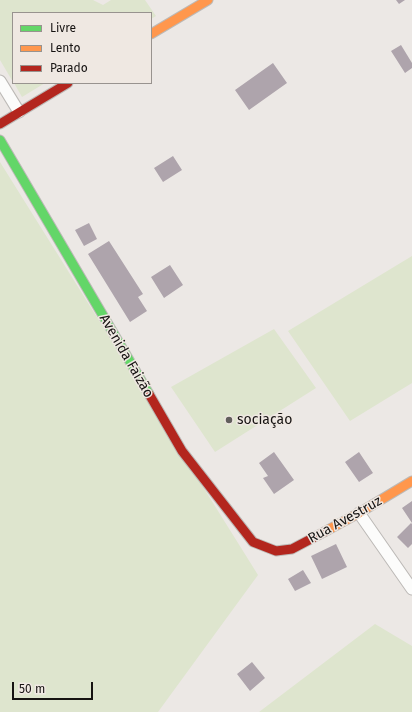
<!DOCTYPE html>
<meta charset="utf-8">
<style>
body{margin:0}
#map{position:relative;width:412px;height:712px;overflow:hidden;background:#ece8e5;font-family:"Fira Sans",sans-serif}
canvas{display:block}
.legend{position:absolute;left:12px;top:12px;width:140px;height:72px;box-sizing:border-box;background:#efe8e2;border:1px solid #98938f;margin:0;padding:5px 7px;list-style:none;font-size:12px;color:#161312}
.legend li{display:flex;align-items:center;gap:8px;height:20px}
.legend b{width:20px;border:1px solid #98938f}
.scale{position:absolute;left:12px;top:682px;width:81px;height:18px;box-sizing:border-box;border:2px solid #161312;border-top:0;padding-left:5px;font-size:12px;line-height:14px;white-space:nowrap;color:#161312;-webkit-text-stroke:3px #efe8e2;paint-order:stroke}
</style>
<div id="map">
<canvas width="412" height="712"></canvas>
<ul class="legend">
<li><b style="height:5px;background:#63d668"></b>Livre</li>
<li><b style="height:5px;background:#ff974d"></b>Lento</li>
<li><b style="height:5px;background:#b3261e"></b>Parado</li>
</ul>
<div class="scale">50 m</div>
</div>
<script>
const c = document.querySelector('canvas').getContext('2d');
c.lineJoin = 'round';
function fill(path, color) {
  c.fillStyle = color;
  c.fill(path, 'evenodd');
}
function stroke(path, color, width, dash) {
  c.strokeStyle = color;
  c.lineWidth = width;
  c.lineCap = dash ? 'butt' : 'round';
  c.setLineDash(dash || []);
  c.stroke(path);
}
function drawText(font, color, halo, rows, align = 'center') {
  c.font = font + ' "Fira Sans",sans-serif';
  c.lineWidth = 3;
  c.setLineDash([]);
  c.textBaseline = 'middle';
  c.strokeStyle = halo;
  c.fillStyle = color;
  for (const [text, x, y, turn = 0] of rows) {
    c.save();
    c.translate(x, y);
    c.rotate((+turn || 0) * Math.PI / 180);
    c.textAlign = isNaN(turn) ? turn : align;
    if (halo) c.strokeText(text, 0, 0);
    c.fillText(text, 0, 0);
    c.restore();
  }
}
fill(new Path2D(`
 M0 0H93L103 5 111 0H145L156 16 151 19V13H13V82L0 60Z
 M14 83H45L22 97Z
 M0 162 258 575 158 712H0Z
 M412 256V383L350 421 288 331Z
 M274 329 316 388 215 452 171 387Z
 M375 624 412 646V712H259Z`), '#dee5ce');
fill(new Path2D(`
 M396 0H405L399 4Z
 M401 45 412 63V68L405 73 391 51Z
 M273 63 287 83 249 110 235 90Z
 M173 156 182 170 163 182 154 168Z
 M89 223 97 239 84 246 75 230Z
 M109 241 143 294 138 297 147 311 130 322 88 254Z
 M170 265 183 285 164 298 151 277Z
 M274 452 294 480 274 494 263 478 268 476 259 463Z
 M359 452 373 473 359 482 345 462Z
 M412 501V523L402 508Z
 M411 523 412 524V544L408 548 397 537Z
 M336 544 347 567 322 579 311 556Z
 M303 570 311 583 295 591 288 579Z
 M252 662 265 678 250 691 237 674Z`), '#aea4ac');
const street = new Path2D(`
 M0 81 19 112
 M359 513 412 589`);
const fast = new Path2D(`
 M0 140 149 394`);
const slow = new Path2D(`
 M151 34 208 0
 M326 531 359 513 412 481`);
const jam = new Path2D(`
 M0 124 68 83
 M149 394 182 451 253 542 276 551 292 549 326 531`);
stroke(street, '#bcb9b6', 13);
stroke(fast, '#bcb9b6', 11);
stroke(slow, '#bcb9b6', 11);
stroke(jam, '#bcb9b6', 11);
stroke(street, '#fcfcfb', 11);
stroke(fast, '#63d668', 9);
stroke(slow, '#ff974d', 9);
stroke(jam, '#b3261e', 9);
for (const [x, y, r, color] of [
 [229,420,4,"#615e5c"]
]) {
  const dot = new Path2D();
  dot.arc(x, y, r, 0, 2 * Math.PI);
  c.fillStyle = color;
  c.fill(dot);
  stroke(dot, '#efe8e2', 1.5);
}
drawText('14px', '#161312', '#efe8e2', [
 ["Avenida Faizão",126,356,60],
 ["Rua Avestruz",345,520,-29]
]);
drawText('14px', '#161312', '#efe8e2', [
 ["sociação",237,420]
], 'left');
</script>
